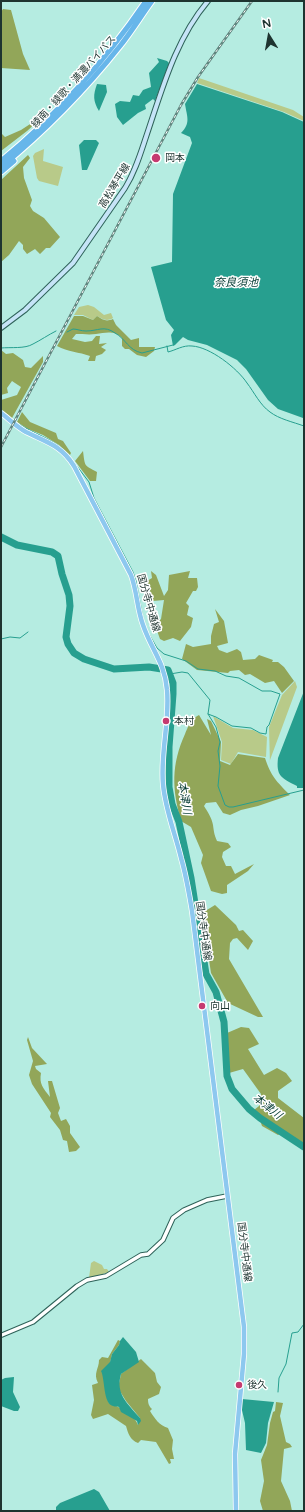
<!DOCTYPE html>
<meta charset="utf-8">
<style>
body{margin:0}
#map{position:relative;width:305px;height:1512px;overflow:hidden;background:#b5ece1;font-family:"Varela Round",sans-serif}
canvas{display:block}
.frame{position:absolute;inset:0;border:2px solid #1e3430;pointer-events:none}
.north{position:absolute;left:249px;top:16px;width:40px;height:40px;-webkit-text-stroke:3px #fff;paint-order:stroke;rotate:349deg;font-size:11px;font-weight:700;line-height:16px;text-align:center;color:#1e3430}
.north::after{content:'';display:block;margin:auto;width:14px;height:18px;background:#1e3430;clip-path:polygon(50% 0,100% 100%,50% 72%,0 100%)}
</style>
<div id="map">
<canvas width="305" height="1512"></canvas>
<div class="frame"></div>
<div class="north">N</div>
</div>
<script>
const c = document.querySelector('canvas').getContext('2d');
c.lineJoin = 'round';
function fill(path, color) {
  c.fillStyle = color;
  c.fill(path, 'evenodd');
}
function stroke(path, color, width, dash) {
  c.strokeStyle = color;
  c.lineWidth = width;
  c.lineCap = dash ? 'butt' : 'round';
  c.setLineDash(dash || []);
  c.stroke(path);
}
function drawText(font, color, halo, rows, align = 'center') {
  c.font = font + ' "Varela Round","Noto Sans JP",sans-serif';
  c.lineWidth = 3;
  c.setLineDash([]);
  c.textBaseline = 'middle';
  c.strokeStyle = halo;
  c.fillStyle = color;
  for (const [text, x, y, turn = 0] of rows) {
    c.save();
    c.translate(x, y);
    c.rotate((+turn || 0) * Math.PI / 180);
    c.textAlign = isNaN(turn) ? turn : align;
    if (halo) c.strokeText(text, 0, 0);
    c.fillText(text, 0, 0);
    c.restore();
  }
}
fill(new Path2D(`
 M199 78 293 110 304 117V121L284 112 197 83Z
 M44 149 43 161 63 167 58 186 39 181 37 178 33 156 35 153Z
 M88 305 94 307 104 315 111 313 113 318C106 322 103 319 97 316L93 320 83 315H74L79 307Z
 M295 681 297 687 270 760V765L269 727 282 695Z
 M213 716 233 728 253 730 267 737 266 757 238 752 231 764 221 760 222 742Z
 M94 1261 102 1265 104 1269H107L109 1272 89 1278 91 1263Z`), '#b8ca89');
fill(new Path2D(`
 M3 9 11 10 23 54 30 70 1 68V12Z
 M47 113 27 131 1 151V133L5 137 21 130Z
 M28 155 30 158 23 167 24 178 32 200 30 206 33 211 44 218 60 237 50 248H46L40 254 35 249 27 254 23 249V245L19 241 9 255 1 262V180Z
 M74 316H83L93 320 97 316C103 320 106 322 113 319L116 325 131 340 139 338V347H155L154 351 146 357 137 355 129 349H125L122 346V338C114 330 105 333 96 334 89 335 83 334 76 334L72 339 85 342 92 341 96 336H100L99 344 107 343 101 347 106 350 102 354 96 356 95 361H88L90 356C79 352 68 352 57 346Z
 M1 350 6 354 13 353 23 360 25 367 31 368 43 356V362L12 418 1 409V400L17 395 21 387 12 381 7 388 8 393 1 395Z
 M22 412 30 422 56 433 58 439 63 441 71 453 70 455 59 445 43 435 28 429 17 422Z
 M83 451C85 467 84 465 97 472L96 481H90L75 461Z
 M151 571 156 575 164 596 168 590 169 575 190 571 188 578H197L198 587 196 591H193L186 603 189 606 187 615 193 618 191 627 180 641 173 638 164 641 160 639 155 625 161 619 164 600 153 601 147 581 152 578Z
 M215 609 224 621 228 643 217 646 219 650 227 653 237 649 241 652 243 660 255 659 259 655 273 660 272 662H278L284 667 294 681 282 693 274 681 265 683 250 674 245 675 239 670 230 671 228 673 197 670 182 659 186 644 193 647 211 644V636L214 624 219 622Z
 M199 715 211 735 207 719 211 721 221 742 220 761 230 765 238 754 265 758C271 776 276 781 290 795L258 806 241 810 230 815 223 813 216 802 206 803 204 806C207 811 212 818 213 825 214 832 214 834 217 841L228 843 231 847 223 852 222 857 226 866H231L235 874 254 864 248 871 227 885V893L222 894 211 891 201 863 203 855 191 827 181 821C172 789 171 765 185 734 190 723 189 721 199 715Z
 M215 905 236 925 239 931 243 930 253 941 248 950 237 938 233 939 230 943 229 959 263 1017H258L228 1003 211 973 202 913Z
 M241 1027 249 1028 259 1044 248 1049 264 1075 277 1068 286 1073 292 1081 278 1091V1098L304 1118V1150L283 1132 278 1135 262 1126 260 1120 254 1110 259 1106 261 1094 243 1069 229 1073 227 1033Z
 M28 1037 32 1048 47 1064 35 1066 36 1069 41 1073C39 1084 43 1088 50 1097L48 1081H52L60 1108 58 1113 61 1121 66 1119 70 1126V1133L80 1147 76 1151 69 1152 67 1141 63 1140 60 1130 50 1117 51 1113 32 1084 29 1075 33 1061 27 1040Z
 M118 1340 120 1341 119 1345 112 1354 110 1363 102 1371C106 1381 104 1393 109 1403 118 1406 135 1415 138 1425L140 1418 126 1401 118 1388 121 1374 141 1359 155 1373 157 1382 161 1387 159 1394 148 1399C148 1404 149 1406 152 1409L150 1411C155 1419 159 1425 168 1428L173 1440 172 1449 174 1459H170L171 1463 169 1464 156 1442 141 1440 138 1443C130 1440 128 1433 126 1426L108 1414 93 1419 91 1415 94 1400 92 1385 98 1383C93 1373 99 1369 99 1360L102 1357 108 1358Z
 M276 1402 283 1403 280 1416 286 1442 290 1444 292 1447 284 1449 281 1481 290 1501 292 1511H263L260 1501 264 1481 261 1460 267 1445 270 1423 273 1412 275 1411Z`), '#92a659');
fill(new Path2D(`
 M157 58 167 61 169 63 155 101 153 99 145 105 146 109 138 113 123 125 117 117 115 104 120 101 130 102 133 95 139 96 143 90 151 87 149 73 159 62Z
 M97 84 106 85 107 92 99 111C93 101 93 95 97 84Z
 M197 84 282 112 304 122 303 418 278 409 268 400 246 369 237 360 207 345 188 340 183 337 175 345 173 346 171 335 174 330 166 320 151 267 172 262 173 194 192 143 190 137 181 133C191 123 187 117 185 104Z
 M84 140H96L99 143 87 170H82L79 145Z
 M304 691V788H297V786C281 778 276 776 278 758Z
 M123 1337 136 1352 139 1362 121 1374C115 1394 128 1404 140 1418L141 1421 138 1425 137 1421 121 1412 119 1407C117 1406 115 1407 113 1406 103 1404 105 1378 101 1371L110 1362 112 1354 119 1345 120 1341Z
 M14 1377 13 1392 20 1407 18 1411H14L1 1406V1380L5 1378Z
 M242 1399 274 1402 268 1423 266 1443 261 1453 246 1450 245 1423 241 1406Z
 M94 1489 99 1492 110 1511H56V1507L60 1503Z`), '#279f8f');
stroke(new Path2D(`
 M67 332 73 329C77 329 81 331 86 331 98 331 104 325 115 333 126 339 128 350 142 353L173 345
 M167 346 168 352C176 350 183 345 192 346 210 347 237 368 247 383 254 392 260 405 270 412 279 419 293 422 304 426
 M1 348C11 347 25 349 33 344 41 340 48 335 56 331
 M1 409 7 415
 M19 424C34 434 51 438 64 450
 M73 461 89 482 94 498 133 572 136 581 143 618
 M149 634 157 648 164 654 186 661 198 669 215 671 226 676 239 678 262 691H271L280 694 269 725 267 727 266 734 260 733 251 728 232 726 216 717 208 714
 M1 639 10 637 20 638 28 632
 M170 674 182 672 188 673 210 700 208 714 216 727 220 742 218 751 220 766 218 786 225 805 229 807H233L304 790
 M278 1392 279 1378 286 1364 292 1333 298 1332 304 1324`), '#279f8f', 1);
stroke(new Path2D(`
 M1 537 17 545 52 552 58 556 62 574 69 595 70 606 66 637 68 644 74 653 84 659 114 669 149 667 168 670 173 683V694L169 747V787L172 804 179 822 191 878 206 974 216 992 224 1022 227 1076 232 1089 249 1109 260 1118 304 1147`), '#279f8f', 7);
const tertiary = new Path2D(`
 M2 1335 33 1322 77 1286 87 1280 106 1276 141 1255 148 1254 163 1240 173 1218 184 1210 207 1200 227 1196`);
const secondary = new Path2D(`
 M1 328 25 310 73 263 125 188C135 172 140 155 146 137 162 90 175 40 208 1`);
const primary = new Path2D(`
 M1 413C9 419 17 427 26 432 46 442 61 445 74 466L131 575C137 591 137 609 143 625 151 649 165 663 167 690 170 721 160 753 163 784 165 809 175 833 181 858 186 875 189 893 192 911L244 1327V1354L235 1454 236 1511`);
const trunk = new Path2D(`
 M1 161C57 115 105 61 146 1
 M1 167C45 131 85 90 120 46 132 31 141 16 152 1
 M1 172 14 161`);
stroke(tertiary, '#2e6259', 5.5);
stroke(secondary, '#2e6259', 6);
stroke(primary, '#fff', 6);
stroke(trunk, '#fff', 7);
stroke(tertiary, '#fff', 3.5);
stroke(secondary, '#c6e4f7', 4);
stroke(primary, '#8dc8ef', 4.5);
stroke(trunk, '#67b6ea', 5);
const rail = new Path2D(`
 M1 447 181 105 198 77 252 1`);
stroke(rail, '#60857e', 2.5);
stroke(rail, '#fff', 1, [3]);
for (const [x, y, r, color] of [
 [156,158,5,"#c53a70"],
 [166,721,4,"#c53a70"],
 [202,1006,4,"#c53a70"],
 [239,1385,4,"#c53a70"]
]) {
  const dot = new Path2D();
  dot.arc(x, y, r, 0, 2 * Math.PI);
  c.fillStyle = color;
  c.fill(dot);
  stroke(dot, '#fff', 1.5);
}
drawText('10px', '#1e3430', '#fff', [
 ["綾南・綾歌・満濃バイパス",74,82,-48],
 ["高松琴平線",115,186,-59],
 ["国分寺中通線",148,603,74],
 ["国分寺中通線",203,931,82],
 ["国分寺中通線",244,1252,83]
]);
drawText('10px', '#1e3430', '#fff', [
 ["岡本",165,158],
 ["本村",174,721],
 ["向山",210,1006],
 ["後久",247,1385]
], 'left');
drawText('italic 11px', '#043a32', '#fff', [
 ["奈良須池",236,283],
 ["本津川",184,798,80],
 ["本津川",267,1107,38]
]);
</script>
